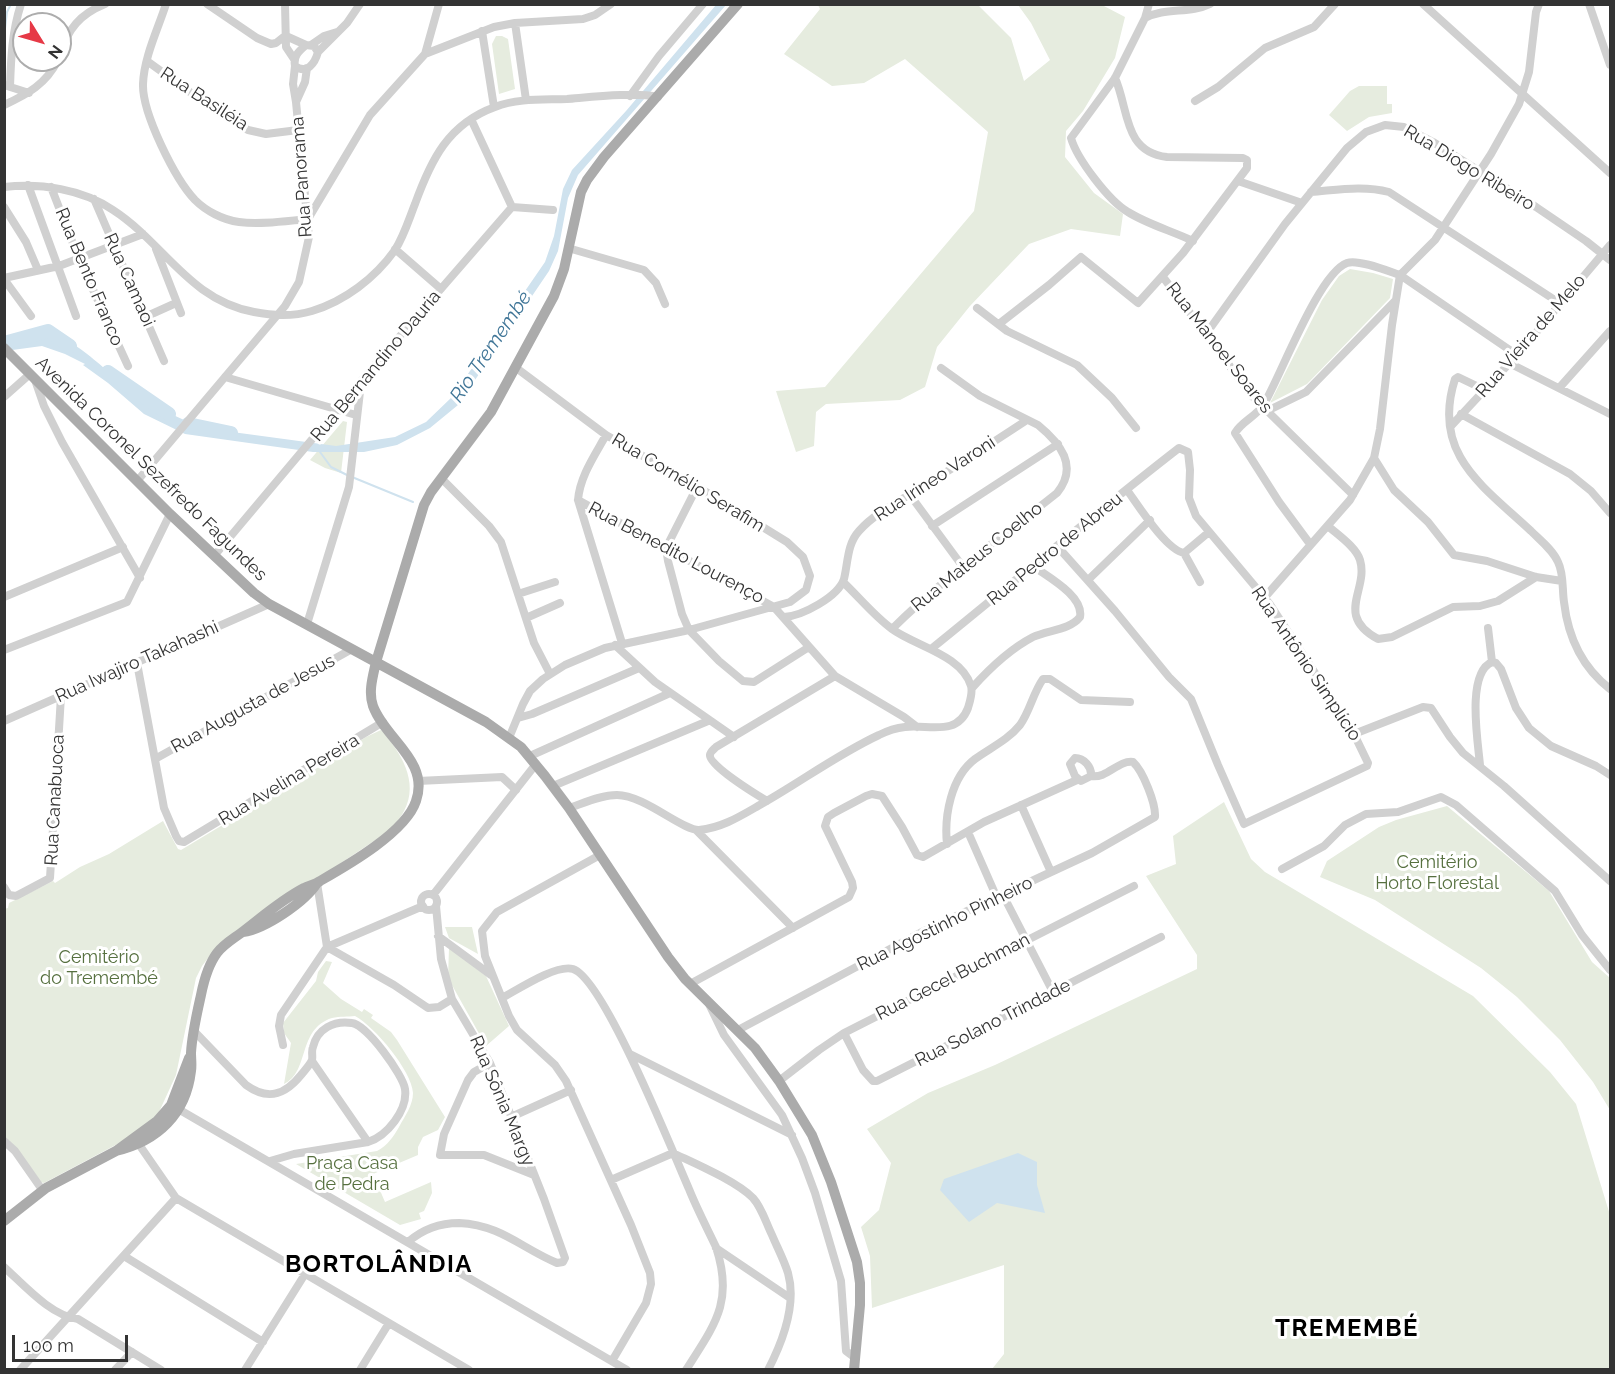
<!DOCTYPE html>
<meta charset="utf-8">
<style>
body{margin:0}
#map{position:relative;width:1615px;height:1374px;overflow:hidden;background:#fff;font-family:Raleway,sans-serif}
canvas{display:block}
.frame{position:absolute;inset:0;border:6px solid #333;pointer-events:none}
.north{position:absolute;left:12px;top:12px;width:60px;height:60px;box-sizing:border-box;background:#fff;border:2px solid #adadad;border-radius:50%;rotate:127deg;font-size:16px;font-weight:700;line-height:24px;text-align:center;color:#333}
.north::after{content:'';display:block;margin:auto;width:21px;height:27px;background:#e63946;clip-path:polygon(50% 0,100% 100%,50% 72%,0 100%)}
.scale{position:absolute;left:12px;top:1335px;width:116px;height:27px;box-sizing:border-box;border:3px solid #333;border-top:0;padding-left:8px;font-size:18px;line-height:21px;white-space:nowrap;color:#333;-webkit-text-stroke:4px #fff;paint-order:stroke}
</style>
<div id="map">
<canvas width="1615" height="1374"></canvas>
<div class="frame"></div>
<div class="north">N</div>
<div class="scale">100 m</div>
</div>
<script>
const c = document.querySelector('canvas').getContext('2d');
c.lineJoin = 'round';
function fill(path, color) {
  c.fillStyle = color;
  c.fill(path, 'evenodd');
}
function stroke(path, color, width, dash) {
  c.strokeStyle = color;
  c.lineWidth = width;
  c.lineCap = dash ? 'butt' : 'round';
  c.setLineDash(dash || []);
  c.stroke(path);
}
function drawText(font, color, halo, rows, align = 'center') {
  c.font = font + ' Raleway,sans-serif';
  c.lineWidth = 6;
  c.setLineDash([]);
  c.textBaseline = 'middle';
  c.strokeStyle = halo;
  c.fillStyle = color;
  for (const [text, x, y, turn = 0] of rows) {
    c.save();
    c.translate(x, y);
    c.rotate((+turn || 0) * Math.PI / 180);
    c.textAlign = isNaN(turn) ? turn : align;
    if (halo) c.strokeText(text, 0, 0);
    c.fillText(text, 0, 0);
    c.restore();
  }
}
fill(new Path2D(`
 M818 5H978L1011 38 1024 81 1050 60 1031 23 1018 5H1102L1125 17 1115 58 1083 111 1066 131 1065 157 1094 193 1123 214 1120 236 1071 229 1029 244 970 306 937 347 925 387 900 400 826 404 816 412 814 446 796 452 776 391 825 387 974 211 988 132 905 59 864 83 832 86 784 54 820 9Z
 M496 36H502L508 39 515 89 499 94 492 44Z
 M1359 86H1387V104H1392V113L1369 117 1347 131 1329 115 1350 91Z
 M1350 269 1373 273 1393 279 1390 298 1307 384 1270 403 1322 300 1339 276Z
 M343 421 347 422 341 473 325 468 310 460Z
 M381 730C400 751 420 782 404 811 400 819 393 826 386 833L218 945 202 966 196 978 176 1075 159 1112 151 1121 125 1140 44 1183 40 1182 5 1138 4 909 8 908 9 903 53 881 55 883 80 867 109 854 163 821 178 849 181 850 314 770 366 737Z
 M1224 802 1251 859 1265 872 1473 996 1550 1072 1576 1104 1610 1215V1369H992L1004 1354V1265L872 1308 870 1256 861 1227 879 1210 891 1163 867 1129 928 1093 995 1065 1197 969V955L1146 876 1176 864 1173 836Z
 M1447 806 1549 891 1592 962 1610 978V1110L1593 1082 1560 1040 1517 997 1481 968 1375 900 1320 877 1327 861 1379 827 1396 820Z
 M445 927H472L478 954 449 938Z
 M449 948 486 976 509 1026 486 1046 448 978Z
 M326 961 332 962 323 983 341 999 362 1012 364 1009 373 1015 371 1018 391 1032 397 1040 445 1117 438 1130 423 1137 418 1147V1155L373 1174 385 1202 431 1182 432 1193 424 1211 419 1213 421 1219 400 1225 296 1164 377 1151C388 1145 393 1137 399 1127 405 1116 413 1105 413 1093 412 1071 374 1026 355 1016 348 1017 340 1016 332 1018 297 1029 310 1072 284 1084L291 1043 284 1033 283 1023 316 981 318 972Z`), '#e6ecdf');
fill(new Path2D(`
 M716 5H726L578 175 568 198 558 251 549 271 458 405 430 428 397 445 364 452H313L185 434 144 414 108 383 83 365 85 364 65 354 42 346 5 351 4 339C20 337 40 333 55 337 76 342 93 359 109 372 140 396 172 419 210 429L336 446 395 437 426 422 452 397 545 262 554 236 563 189 572 170 626 111Z
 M1018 1153 1037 1162V1185L1045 1213 997 1203 969 1222 940 1190 944 1179Z`), '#cfe2ee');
stroke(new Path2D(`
 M4 37 7 12 11 4
 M320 452 331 467 347 475
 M352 477 413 502`), '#cfe2ee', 2);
stroke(new Path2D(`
 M4 343 48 331 70 346
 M108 372 169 414
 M188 424 231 433`), '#cfe2ee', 14);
stroke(new Path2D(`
 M166 4C158 29 144 57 143 84 142 113 175 179 195 200 206 211 223 220 239 222 261 225 286 221 308 219L370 115 425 54 494 27 515 23 583 19 595 15 611 4
 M207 4 257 38 271 44 276 43 286 35
 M285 4 286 47 294 59
 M1423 4 1610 173
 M1589 4 1610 65
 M1145 18 1149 4
 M515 23 526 100
 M482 31 494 107
 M286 36 306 45
 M306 45 314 46 318 52C315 63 307 75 295 66 293 56 299 51 306 45Z
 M311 45 324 36 337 32
 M318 52 347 23 360 4
 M60 54C68 29 80 14 105 4
 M425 54 439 4
 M147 61 216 111 248 130 266 134 298 130
 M295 66 293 84 296 102
 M4 85 29 93
 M10 87C11 57 12 32 21 4
 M630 96 659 56 703 4
 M1195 101 1218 87 1265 48 1314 27 1335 4
 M4 105C28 94 46 84 58 60
 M471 119 512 207
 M1238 181 1302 203
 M28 185 76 316
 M4 187C41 183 82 189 113 210 164 243 189 300 254 312 274 316 292 317 312 311 345 301 375 278 395 250 404 236 409 219 415 204 431 160 448 124 495 107 518 98 544 100 567 99 592 97 635 92 658 97
 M51 187 79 259 128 366
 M1311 192C1337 190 1363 185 1389 192L1561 304
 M94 199 164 361
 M4 207 26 242 38 270
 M512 207 553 210
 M1193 241C1172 231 1147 224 1128 212 1109 201 1077 159 1071 138L1115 78 1145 18C1165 7 1190 14 1210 4
 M568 248 644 270 656 283 665 304
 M156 249 181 313
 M395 249 441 289
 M1163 277 1253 397 1353 495
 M4 278 59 266 143 234
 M4 279 31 316
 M977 308 1007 331 1077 365 1112 398 1136 428
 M145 317 176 303
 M999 324 1049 285 1081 257 1138 303 1183 253 1247 168V160L1243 158 1167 157C1123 152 1129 109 1115 78
 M1206 334 1285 224 1347 148 1366 132 1385 125 1404 127 1433 142 1536 207 1586 241 1610 260
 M1509 363 1610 414
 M225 377 356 415
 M35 380 44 406 62 442 140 578
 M1560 387 1610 331
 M1485 390 1458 377 1455 379C1431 454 1483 486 1531 531 1540 540 1553 550 1558 562 1564 574 1562 589 1564 602 1568 637 1583 668 1610 689
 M4 397 30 374
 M1267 411 1306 392 1395 301
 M1461 414 1570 474 1591 491 1610 513
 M1451 426 1517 355 1610 245
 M606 435C595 455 580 476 578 500L622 643
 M1374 458 1394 490 1428 522 1454 555 1487 561 1536 577 1562 581
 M441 478 489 526 501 542 534 643 550 674
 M138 480 285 306 299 282 309 237 296 102 305 82 307 68
 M697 487 666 548 668 561 682 614 689 630 719 661 743 681 754 682 809 647
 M1127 490C1138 505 1166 550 1184 553L1200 582
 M910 495 963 567
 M578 500 774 607 835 676 904 717 917 727
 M932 526 1058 444
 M1328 526C1338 535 1356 547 1360 560 1369 590 1334 615 1378 639L1392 637 1453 607 1480 606 1498 601 1536 577
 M1310 544 1279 502 1235 433C1242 421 1257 416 1264 404 1281 375 1319 273 1347 263 1358 259 1388 271 1400 275L1435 240 1491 154 1519 104 1529 72 1536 12 1539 4
 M1184 553 1209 532
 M214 556 361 381 512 207
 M1088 580 1150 520
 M518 594 555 582
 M4 597 123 547
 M1265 597 1350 500 1374 458 1380 429 1392 325 1400 275 1517 355
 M784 617C802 616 838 597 844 579 848 563 847 544 859 531 875 513 898 502 919 489 955 467 991 444 1027 420
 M526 618 560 603
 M307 624 349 487 361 383
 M1488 628 1492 662
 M892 629C942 579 1002 537 1057 493 1079 466 1060 443 1038 425L980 396 941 368
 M615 645 655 682 734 737
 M931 649C1014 582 1095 513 1179 448L1188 452 1190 470 1189 498 1196 516 1269 603 1340 711 1354 734 1368 763 1367 766 1244 824 1218 765 1191 699 1169 677 1115 611 1057 546
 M4 650 127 602 170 514
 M1492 662 1496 663 1501 669 1516 708 1529 728 1551 746 1596 766 1610 775
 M137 663 164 808 176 836 179 841 184 842 383 722
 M972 688C989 669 1010 649 1033 637 1048 630 1070 630 1080 617 1084 596 1048 577 1033 566
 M518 718 532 714 639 668
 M4 721 269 604
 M1354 734 1423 707 1431 708 1450 737 1463 753 1504 786 1610 881
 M509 738 523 704 530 691 543 679 565 665 605 648 689 630 790 602 806 590 810 576 803 557 787 542 706 492 606 435 515 367
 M530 756 670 693
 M1075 758C1084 758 1092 767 1091 776L1081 781 1075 776 1070 764Z
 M155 759 352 649
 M1480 765C1478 742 1466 673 1492 662
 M418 781 502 777 516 790
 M553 786 708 721
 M767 801C757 795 708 765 710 755 710 752 714 749 716 747L835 676
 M1021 805 1051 872
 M569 808C584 803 601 795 617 795 644 795 683 831 699 830 721 828 739 817 758 806 798 784 836 755 879 735 887 731 896 728 905 727 928 724 957 737 968 708 970 701 973 693 971 686 962 655 915 646 892 629 874 616 859 597 843 582
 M696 830 793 928
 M968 832 997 898
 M947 844C944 816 951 777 975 759 990 748 1008 740 1020 725 1030 711 1033 693 1043 679H1050L1081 700 1130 702
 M600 855 497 912 482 931 485 956 509 1016 517 1030 555 1065 566 1081 631 1225 650 1273 651 1284 646 1303 612 1361
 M1282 869 1324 846 1345 825 1366 814 1398 812 1441 797 1456 805 1555 891 1582 935 1610 970
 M317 883 327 947 394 985 428 1008 439 1007 452 999
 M4 887 9 895 16 896 50 878 61 696
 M421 902a8 8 0 1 1 16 0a8 8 0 1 1-16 0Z
 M433 895 536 764
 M1003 895 1053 992
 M438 936 491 975
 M690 984 849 897 853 888 852 882 825 826 828 817 834 813 866 796 872 794 882 796 902 827 917 855 923 857 984 822 1077 780
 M502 998C517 990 556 964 573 969 604 979 673 1153 689 1189 697 1209 707 1228 716 1247 734 1302 715 1324 686 1370
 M709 1004 724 1035 782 1115 802 1158 815 1193 841 1281 846 1351 854 1357
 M738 1030 920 933 1092 853 1155 817C1156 804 1143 771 1133 762 1118 760 1107 779 1091 776
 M194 1031 246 1085C268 1101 285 1095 301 1075 304 1071 310 1065 312 1060 313 1056 311 1051 313 1047 317 1029 334 1020 352 1023 367 1025 403 1075 405 1089 408 1110 387 1136 368 1142L294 1154 270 1161
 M844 1033 863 1070 873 1081H877L1161 937
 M283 1045 279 1026 281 1015 327 947 423 906
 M630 1054 792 1135
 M312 1061 368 1142
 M490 1063 474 1072 468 1080 444 1134 440 1155H484L534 1175
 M779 1081 819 1050 844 1033 1134 886
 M173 1106 627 1370
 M511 1117 571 1090
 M4 1141 15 1151 43 1191
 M138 1143 176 1198 469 1370
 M611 1180 673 1153C696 1164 736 1181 753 1198 762 1208 766 1223 772 1235 777 1247 784 1260 788 1273 797 1305 783 1341 768 1370
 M408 1242C423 1229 439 1223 459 1223 501 1225 521 1248 557 1263L563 1262 565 1258 544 1199 490 1063 452 999 441 959 436 906
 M716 1248 790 1298
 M124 1256 263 1342
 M4 1267C24 1285 51 1316 78 1319L161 1370
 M20 1370 176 1198
 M115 1370 132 1352
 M245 1370 305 1274
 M360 1370 389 1323`), '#d0d0d0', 8);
stroke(new Path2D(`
 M4 348 170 514 254 593 269 604 486 722 521 747 545 776 569 808 668 957 685 979 755 1048 779 1081 812 1135 831 1182 857 1262 860 1283V1305L854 1370
 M243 932C265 929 305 902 317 883
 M116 1151C158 1141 186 1114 191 1071 192 1065 191 1059 191 1053 192 1034 197 1013 201 995 204 980 208 965 217 953 224 944 233 939 241 933 262 917 281 900 304 888 309 885 315 885 320 881 348 865 406 832 416 801 430 761 385 739 373 706 368 692 373 676 376 662L424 505 431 492 491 412 554 296 564 269 581 192 587 180 604 157 738 4
 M4 1221 46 1188 116 1151 157 1121 171 1105 189 1058`), '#ababab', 10);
drawText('18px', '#333', '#fff', [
 ["Rua Basiléia",204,99,33],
 ["Rua Diogo Ribeiro",1469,168,31],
 ["Rua Panorama",302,177,-94],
 ["Rua Bento Franco",89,277,67],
 ["Rua Camaoi",129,280,66],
 ["Rua Vieira de Melo",1531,336,-49],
 ["Rua Manoel Soares",1219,348,52],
 ["Rua Bernandino Dauria",376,366,-50],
 ["Avenida Coronel Sezefredo Fagundes",151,469,44],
 ["Rua Irineo Varoni",935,479,-33],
 ["Rua Cornélio Serafim",688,483,31],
 ["Rua Pedro de Abreu",1055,549,-39],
 ["Rua Benedito Lourenço",676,553,28],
 ["Rua Mateus Coelho",977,557,-39],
 ["Rua Iwajiro Takahashi",137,662,-24],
 ["Rua Antônio Simplício",1306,664,56],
 ["Rua Augusta de Jesus",253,704,-29],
 ["Rua Avelina Pereira",289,780,-31],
 ["Rua Canabuoca",55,800,-87],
 ["Rua Agostinho Pinheiro",945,924,-26],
 ["Rua Gecel Buchman",953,977,-27],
 ["Rua Solano Trindade",993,1023,-27],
 ["Rua Sônia Margy",502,1101,67]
]);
drawText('18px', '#56703f', '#fff', [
 ["Cemitério",1437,863],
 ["Horto Florestal",1437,884],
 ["Cemitério",99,958],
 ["do Tremembé",99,979],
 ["Praça Casa",352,1164],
 ["de Pedra",352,1185]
]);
drawText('italic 20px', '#3f7597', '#fff', [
 ["Rio Tremembé",491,347,-56]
]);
c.letterSpacing = '1.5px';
drawText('bold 24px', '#000', '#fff', [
 ["BORTOLÂNDIA",379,1265],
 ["TREMEMBÉ",1347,1329]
]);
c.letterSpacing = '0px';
</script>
